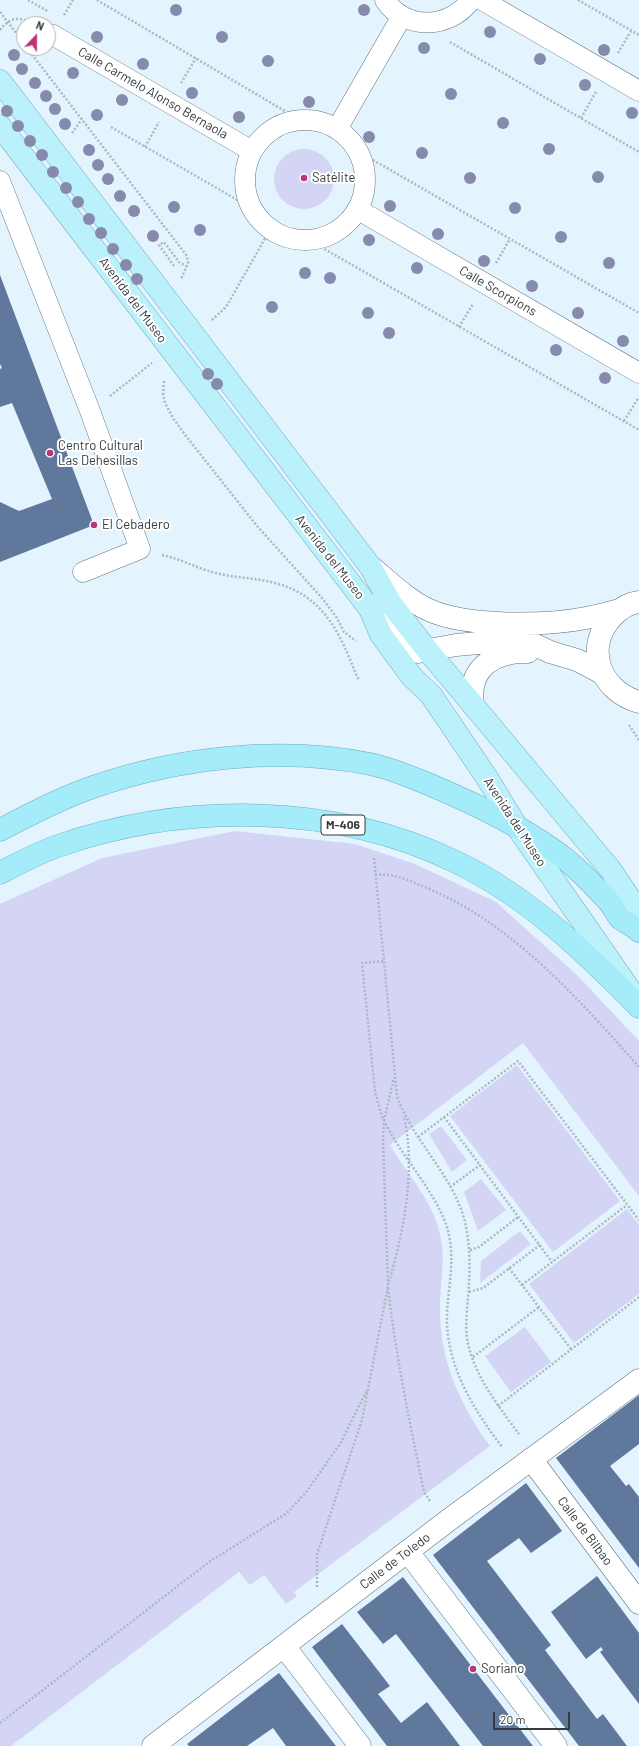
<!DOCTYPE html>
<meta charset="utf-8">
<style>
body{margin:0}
#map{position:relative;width:639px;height:1746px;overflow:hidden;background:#e4f4fe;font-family:Barlow,sans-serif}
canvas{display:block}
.north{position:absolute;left:16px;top:16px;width:40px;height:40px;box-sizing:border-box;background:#fefffe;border:1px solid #aeb1b2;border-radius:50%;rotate:22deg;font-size:11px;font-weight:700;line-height:16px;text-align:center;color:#353b3f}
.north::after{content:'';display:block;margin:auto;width:14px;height:18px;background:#ba3476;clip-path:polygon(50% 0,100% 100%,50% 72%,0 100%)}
.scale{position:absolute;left:493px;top:1712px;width:77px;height:18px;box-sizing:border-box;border:2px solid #353b3f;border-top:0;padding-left:5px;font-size:12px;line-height:14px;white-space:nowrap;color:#353b3f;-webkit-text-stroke:3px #fefffe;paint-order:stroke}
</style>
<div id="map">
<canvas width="639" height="1746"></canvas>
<div class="north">N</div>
<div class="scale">20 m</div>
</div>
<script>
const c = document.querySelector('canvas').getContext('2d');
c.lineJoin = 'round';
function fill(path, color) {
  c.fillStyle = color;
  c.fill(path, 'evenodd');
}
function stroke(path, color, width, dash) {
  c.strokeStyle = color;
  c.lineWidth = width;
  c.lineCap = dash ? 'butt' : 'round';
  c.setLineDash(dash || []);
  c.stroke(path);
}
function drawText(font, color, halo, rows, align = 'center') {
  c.font = font + ' Barlow,sans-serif';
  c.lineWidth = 4;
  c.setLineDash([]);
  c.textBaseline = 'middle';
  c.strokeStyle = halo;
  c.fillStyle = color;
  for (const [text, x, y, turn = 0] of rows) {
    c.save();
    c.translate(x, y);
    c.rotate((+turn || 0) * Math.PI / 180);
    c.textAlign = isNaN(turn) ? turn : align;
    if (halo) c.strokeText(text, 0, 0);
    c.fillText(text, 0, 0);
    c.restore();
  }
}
fill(new Path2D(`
 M274 179a30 30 0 1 1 60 0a30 30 0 1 1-60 0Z
 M235 831 355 844 415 864 496 902 578 976 639 1041V1196L523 1043 390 1145C407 1174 432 1199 440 1234 446 1258 440 1284 440 1309 440 1361 460 1405 490 1446L294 1592 297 1596 286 1604 264 1575 250 1585 239 1572 11 1746H0V904L102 858Z
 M517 1065 620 1201 553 1252 450 1116Z
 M441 1126 467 1160 452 1172 429 1134Z
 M481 1179 506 1210 478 1231 464 1192Z
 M627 1209 639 1225V1294L574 1343 529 1284Z
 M520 1231 531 1244 480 1283 481 1261Z
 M525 1327 551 1362 511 1392 485 1356Z`), '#d4d5f4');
fill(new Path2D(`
 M0 275 94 525 0 562V502L19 511 52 499 12 403 0 407V369L2 368 0 364Z
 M639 1395V1444L610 1466 626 1486 629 1484 639 1497V1568L556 1458Z
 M526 1483 562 1531 531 1553 519 1538 487 1561 551 1645 545 1650 597 1719 603 1714 627 1746H579L433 1555Z
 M597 1576 639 1633V1704L600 1652 603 1650 601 1647 586 1659 551 1612Z
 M403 1577 509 1715 533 1746H483L396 1634 383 1644 357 1612Z
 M342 1624 390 1686 378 1694 401 1723 427 1702 460 1746H387L312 1647Z
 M279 1673 336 1746H286L273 1728 247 1746H189L187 1744Z`), '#61789d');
const pedestrian = new Path2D(`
 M385 0C405 31 450 29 471 0
 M482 0 639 91
 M53 35 252 151
 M245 180a60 60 0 1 1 120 0a60 60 0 1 1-120 0Z
 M337 129 402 16
 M0 181 90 411 140 549 83 572
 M357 209 639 373`);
const minor = new Path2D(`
 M370 566C387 580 408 601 429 610 466 627 546 626 586 618 597 616 608 613 619 610
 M639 602C629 603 620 609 613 616 583 647 600 691 639 702
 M370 609 405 645 411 650 418 652 456 645 512 640 531 643 550 652 577 660 602 673
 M473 705C467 668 494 651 528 652
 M531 1459 639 1603
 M408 1552 556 1746
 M284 1646 360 1746
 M153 1746 450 1519 639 1380`);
const primary = new Path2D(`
 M0 81 370 566 391 604 428 651 610 869 630 899 638 929
 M0 126 370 609 381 635 412 677 431 695 487 778 517 827 630 990`);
const trunk = new Path2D(`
 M0 830C30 814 61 798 93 787 180 757 280 746 370 764 391 768 413 778 433 786 473 803 513 822 549 847 572 862 591 882 609 902 614 907 616 915 621 919 627 923 634 926 639 931
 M0 873C19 863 38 853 58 846 185 802 335 803 456 862 526 895 585 952 639 1007`);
stroke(pedestrian, '#63717a', 21);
stroke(minor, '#63717a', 23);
stroke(primary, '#6fabb8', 23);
stroke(trunk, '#6fabb8', 23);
stroke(new Path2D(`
 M28 0 49 12
 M97 0 300 120
 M578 0 639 35
 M0 12 24 43
 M64 15 73 0
 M0 30C10 17 19 16 33 24
 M450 42 639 152
 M27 48 187 256 188 263 181 279
 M618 53 631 31
 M181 83 196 58
 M581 118 596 92
 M111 127 253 209
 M72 133 82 119
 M145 147 159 122
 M359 152 639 313
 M307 239 639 430
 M496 263 510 239
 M174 266 159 245 164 242 179 262 186 266
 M212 320 226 307 271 228
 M459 327 473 304
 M164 381 163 393 165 403 173 418 186 436 257 526 322 598 337 618 344 632 356 641
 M110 396 152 363
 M624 421 639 397
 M162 555C182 559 200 570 220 574 238 578 257 578 275 583 324 596 340 633 357 677L360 681
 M629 725 639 740
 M374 858 397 1096C412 1139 449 1171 463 1215 470 1238 470 1260 469 1284 468 1304 464 1325 468 1344 476 1378 499 1407 519 1434
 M375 875C392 873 406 879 422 886 510 921 577 997 639 1067
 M383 961 362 963 375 1092C378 1102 380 1112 384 1121 401 1155 429 1184 444 1219 457 1250 449 1281 447 1312 445 1364 472 1407 502 1447
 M444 1117 552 1262
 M418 1137 518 1061 639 1220
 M450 1187 480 1165
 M470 1250 479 1247 518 1217
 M509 1268 571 1349
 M389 1282C404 1230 416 1170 404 1117
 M522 1285 627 1205
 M388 1288C396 1357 410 1424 424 1492L430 1501
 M469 1292 483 1288 540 1245
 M473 1357 539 1307
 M498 1406 639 1297
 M317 1587V1554L362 1420 388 1286 383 1139 384 1121 394 1077
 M0 1723 209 1562 287 1513 307 1491 340 1444 367 1390`), '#abb8c0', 2.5, [2, 2]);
stroke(pedestrian, '#fff', 20);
stroke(minor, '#fff', 22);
stroke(primary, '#bbf1fb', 22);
stroke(trunk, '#a4ecfa', 22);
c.fillStyle = '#868bae';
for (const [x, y] of [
 [176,10],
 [364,10],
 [490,32],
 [97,37],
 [222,37],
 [424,48],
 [604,50],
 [14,55],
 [540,59],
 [268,61],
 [143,64],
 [22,69],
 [73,73],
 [35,83],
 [585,85],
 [192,93],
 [451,94],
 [46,96],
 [122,100],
 [309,102],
 [55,109],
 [7,111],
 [632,113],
 [97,115],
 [239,117],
 [503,123],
 [65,124],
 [18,126],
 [369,137],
 [30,141],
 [549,149],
 [89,150],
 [422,153],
 [42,155],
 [98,165],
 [53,172],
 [598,177],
 [470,178],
 [108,179],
 [66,188],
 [120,196],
 [78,202],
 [390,206],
 [174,207],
 [515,208],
 [134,211],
 [89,219],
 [200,230],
 [101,233],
 [438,234],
 [153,236],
 [561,237],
 [369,240],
 [113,249],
 [484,261],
 [609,263],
 [126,265],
 [417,268],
 [305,273],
 [330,278],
 [137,279],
 [532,286],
 [272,307],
 [368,313],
 [578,313],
 [389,333],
 [623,341],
 [556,350],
 [208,374],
 [605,378],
 [217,384]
]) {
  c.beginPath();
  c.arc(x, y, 6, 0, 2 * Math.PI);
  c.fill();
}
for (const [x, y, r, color] of [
 [304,178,4,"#ba3476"],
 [50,453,4,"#ba3476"],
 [94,525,4,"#ba3476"],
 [473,1669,4,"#ba3476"]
]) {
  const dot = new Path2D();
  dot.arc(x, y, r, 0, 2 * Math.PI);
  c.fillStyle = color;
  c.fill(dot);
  stroke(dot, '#fefffe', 1.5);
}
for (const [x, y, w] of [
 [343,825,44]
]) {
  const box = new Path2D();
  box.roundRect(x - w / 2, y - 10, w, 20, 3);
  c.fillStyle = '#fefffe';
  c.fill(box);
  stroke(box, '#353b3f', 1);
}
drawText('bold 12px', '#353b3f', null, [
 ["M-406",343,825]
]);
drawText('13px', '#353b3f', '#fefffe', [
 ["Calle Carmelo Alonso Bernaola",153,93,30],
 ["Calle Scorpions",498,291,30],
 ["Avenida del Museo",133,300,53],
 ["Avenida del Museo",330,557,52],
 ["Avenida del Museo",515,822,57],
 ["Calle de Bilbao",585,1531,53],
 ["Calle de Toledo",395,1561,-37]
]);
drawText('13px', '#353b3f', '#fefffe', [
 ["Satélite",312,178],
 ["Centro Cultural",58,446],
 ["Las Dehesillas",58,461],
 ["El Cebadero",102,525],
 ["Soriano",481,1669]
], 'left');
</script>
